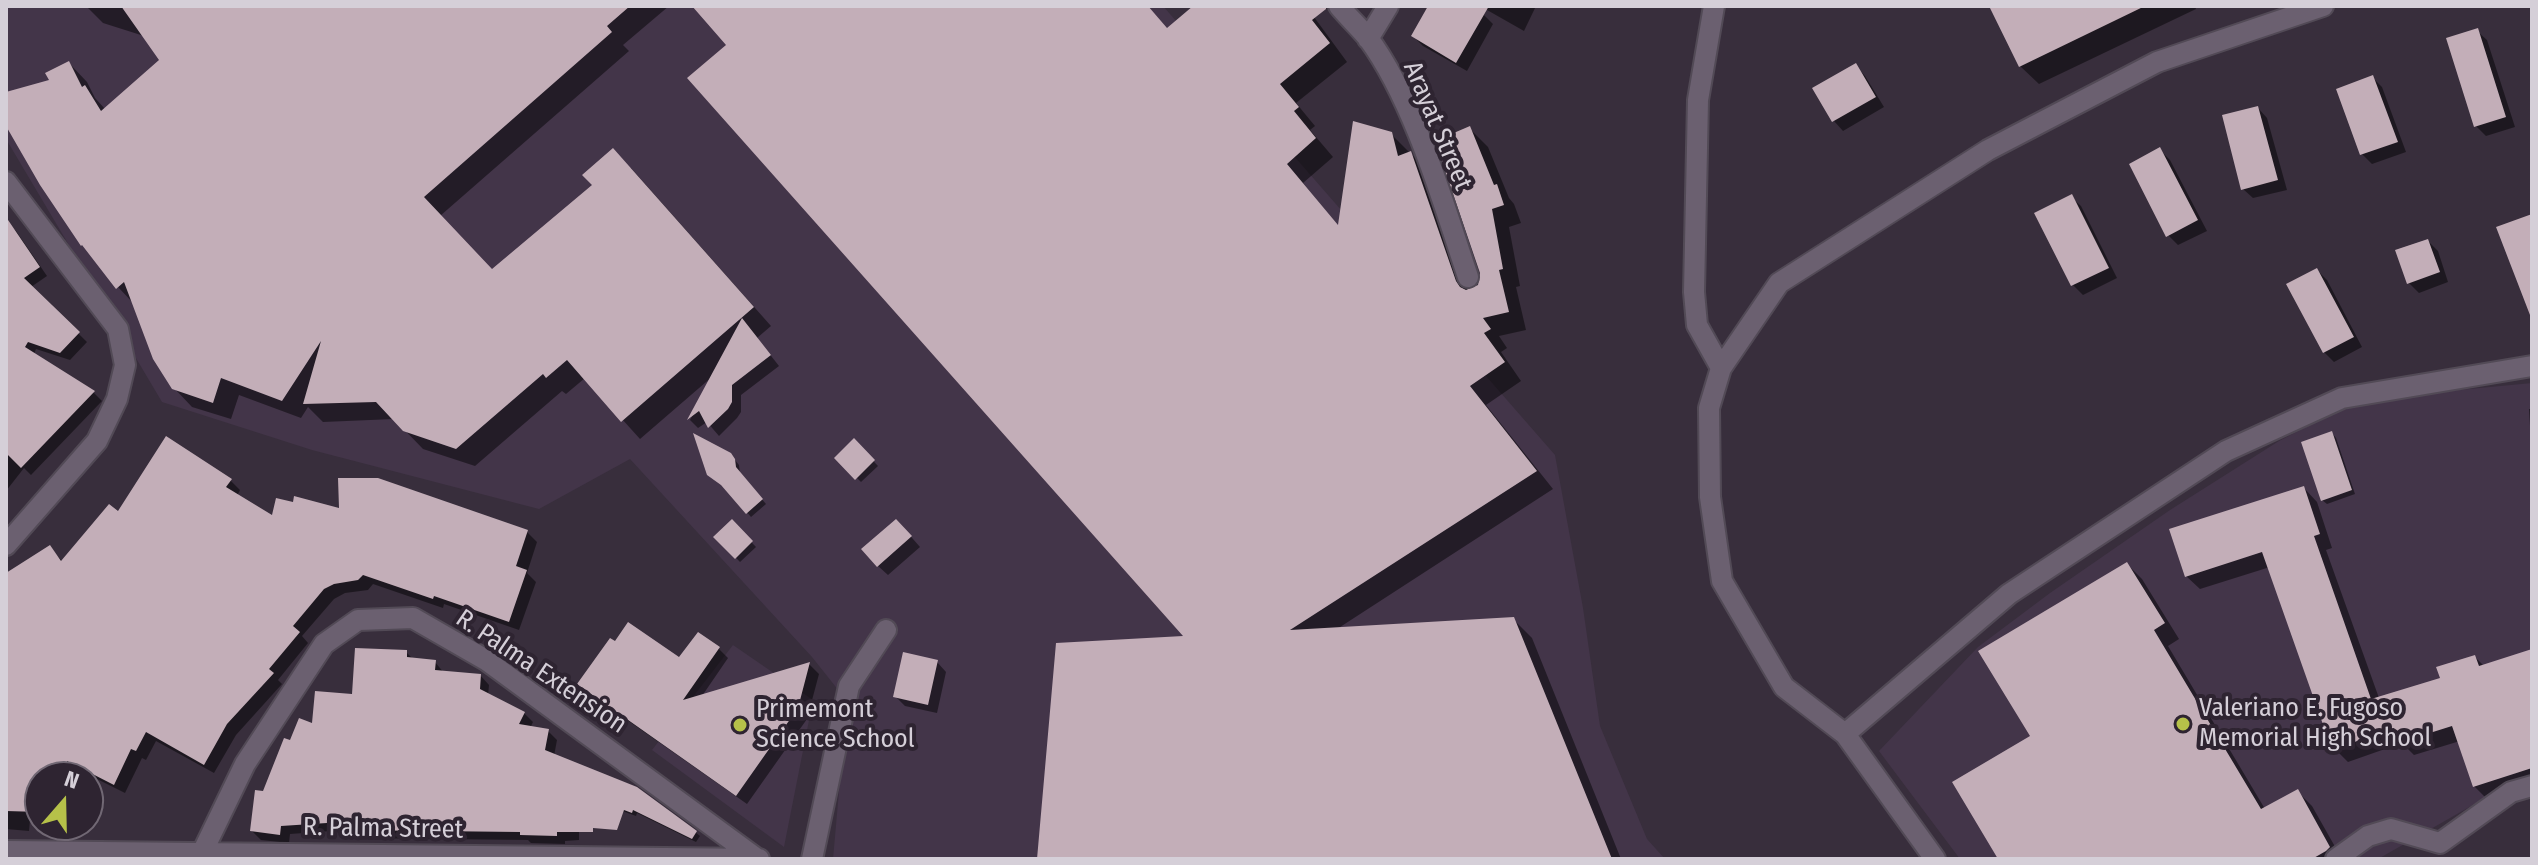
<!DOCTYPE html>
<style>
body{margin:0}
#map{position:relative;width:2538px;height:865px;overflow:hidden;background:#382e3c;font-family:"Fira Sans Condensed",sans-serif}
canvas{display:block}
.frame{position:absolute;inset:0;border:8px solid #d5cfd8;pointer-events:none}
.north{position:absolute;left:24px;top:761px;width:80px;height:80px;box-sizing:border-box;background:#2e2431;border:2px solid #716874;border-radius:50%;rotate:20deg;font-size:22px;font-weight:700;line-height:32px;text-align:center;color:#d5cfd8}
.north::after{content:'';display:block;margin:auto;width:28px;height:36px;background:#b6c149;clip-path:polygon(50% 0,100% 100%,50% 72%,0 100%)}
</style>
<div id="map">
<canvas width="2538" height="865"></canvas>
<div class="frame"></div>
<div class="north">N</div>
</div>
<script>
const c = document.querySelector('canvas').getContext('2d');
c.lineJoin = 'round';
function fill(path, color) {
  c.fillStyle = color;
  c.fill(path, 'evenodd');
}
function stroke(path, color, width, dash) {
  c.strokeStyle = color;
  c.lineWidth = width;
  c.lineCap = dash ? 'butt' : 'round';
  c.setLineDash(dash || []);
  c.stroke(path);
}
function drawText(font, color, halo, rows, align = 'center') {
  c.font = font + ' "Fira Sans Condensed",sans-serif';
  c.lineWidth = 8;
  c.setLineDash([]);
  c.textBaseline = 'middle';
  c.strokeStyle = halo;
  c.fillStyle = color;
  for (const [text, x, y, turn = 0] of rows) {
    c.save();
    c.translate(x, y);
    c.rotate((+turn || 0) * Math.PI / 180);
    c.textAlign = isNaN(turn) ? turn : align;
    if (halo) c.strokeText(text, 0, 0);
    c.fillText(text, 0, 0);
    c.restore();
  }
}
fill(new Path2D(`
 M6 6H1163L1555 455 1583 608 1600 726 1647 839 1665 859H833L847 701 812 657 630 459 539 509 312 450 162 402 6 139Z
 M2532 383V777L2508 785 2378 859H1960L1879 751 1978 647 2050 593 2170 510 2279 441 2345 407 2448 391Z
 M733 645 813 700 784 847 652 750Z`), '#433549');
fill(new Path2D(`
 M86 6H669L623 45 629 51 440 216 492 271 631 168 771 326 757 338 779 366 741 395V412L737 418 719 436 707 422 698 428 690 420 713 376 640 439 585 378 566 394 562 391 475 466 423 449 394 419 323 422 308 407 301 418 239 395 231 419 192 407 174 388 134 304 118 287 6 122V94L51 81 69 63 87 82 95 98 105 109 161 61 144 36 103 23Z
 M695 6H1147L1168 30 1196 6H1303L1314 17 1347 62 1296 103 1315 126 1310 130 1333 157 1303 183 1339 227 1391 134 1428 171 1469 290 1478 288 1482 281 1470 129 1488 147 1509 198 1514 204 1521 223 1509 227 1520 286 1516 287 1526 330 1499 336 1507 348 1501 352 1521 381 1486 405 1553 489 1337 629 1513 619 1532 638 1621 859H1039L1187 638 728 45Z
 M1431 6H1468L1484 15 1493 24 1467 71 1423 46 1413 36Z
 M1480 6H1536L1524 31Z
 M1991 6H2195L2196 9 2039 84 2020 66Z
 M2477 31 2487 40 2515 127 2486 136 2476 126Z
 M1856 66 1865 76 1884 107 1843 131 1834 121 1815 89Z
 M2372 77 2382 87 2406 152 2372 164 2362 154Z
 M2258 108 2267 118 2287 190 2253 198 2243 189Z
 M2160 150 2170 160 2207 231 2178 245 2168 235Z
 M2071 197 2081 206 2117 278 2083 295 2073 285 2037 214Z
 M7 222 16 231 47 276 31 287 87 342 70 360 36 349 34 354 94 393 102 401 31 475 24 468 6 491Z
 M2428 241 2438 251 2448 282 2419 293 2409 283Z
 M2317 270 2327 280 2362 347 2334 362 2324 352Z
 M2529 409H2532V460V459Z
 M2332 433 2336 438 2355 494 2327 504 2322 500Z
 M854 441 878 466 861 482 837 458Z
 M735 460 739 465 740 474 766 504 751 517 726 488Z
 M230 480 240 490 237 496 273 518 341 510 527 532 537 542 527 573 536 582 519 630 444 604 443 608 373 584 368 590 345 593 334 599 302 636 308 643 278 680 282 684 236 735 214 773 156 741 146 760 142 758 125 793 77 769 76 777H40V821L30 820 29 831 6 829V575L50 548 63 562 118 514Z
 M2304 488 2317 502 2332 548 2326 550 2379 698 2442 679 2475 657 2484 666 2532 651V786L2488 800 2474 786 2460 741 2414 755 2402 743 2348 762 2334 748 2270 567 2200 589 2186 576Z
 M732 522 756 547 740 562 716 537Z
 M906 531 920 547 888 575 878 566Z
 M2127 564 2142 579 2179 639 2168 646 2265 809 2297 791 2312 806 2342 859H2000L2033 737Z
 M616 644 679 659 718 648 728 658 702 696 809 664 819 674 807 719 747 804 590 694 580 684Z
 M406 652 414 660 435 662 444 673 480 675 489 685 488 696 524 713 533 722 530 728 548 731 557 740 554 756 695 832 700 836 696 842 637 813 636 816 617 809 579 785V840L565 841V844L531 843 528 840 353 838 346 830 290 834 289 843 261 840 252 831 265 794 291 743 354 696Z
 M937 662 946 672 937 713 905 706 895 696Z`), '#0007');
fill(new Path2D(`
 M121 6H630L607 26 612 32 424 197 492 269 592 185 582 175 613 148 754 307 621 422 567 360 546 378 543 374 456 449 403 431 376 402 303 404 321 341 282 401 221 378 213 403 172 389 153 359 124 282 116 289 82 245 81 246 40 185 6 126V92L49 80 45 73 69 61 82 87 85 85 101 111 159 60Z
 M692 6H1148L1167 28 1193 6H1326V9L1312 20 1330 43 1280 84 1299 107 1294 111 1316 138 1287 164 1338 225 1353 121 1392 132 1398 156 1411 151 1456 281 1460 287 1466 290 1478 285 1480 273 1435 141 1470 126 1494 185 1497 184 1504 205 1492 209 1503 269 1499 270 1509 312 1483 318 1491 329 1484 333 1505 362 1470 386 1537 471 1290 630 1514 617 1612 859H1037L1056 643 1183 636 687 78 726 45Z
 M1428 6H1489L1456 63 1411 36Z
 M1989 6H2145L2019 67Z
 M2478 28 2506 117 2474 127 2446 38Z
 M1856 63 1876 97 1832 122 1812 88Z
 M2373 75 2398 142 2360 155 2336 89Z
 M2258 106 2278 180 2241 190 2222 115Z
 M2160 147 2198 220 2166 237 2129 164Z
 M2072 194 2109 268 2071 286 2034 213Z
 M2532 214V315H2530L2496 227Z
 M6 217 40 267 24 278 80 332 60 353 28 342 25 347 95 391 21 468 6 453Z
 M2428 239 2440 272 2407 284 2395 250Z
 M2317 268 2354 337 2323 353 2286 284Z
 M742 318 771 355 732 385V402L728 409 708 428 699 411 687 420Z
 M2332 431 2352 490 2321 501 2301 442Z
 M693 433 731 453 735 459 736 467 763 499 746 514 721 485 707 475Z
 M166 436 232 479 226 487 272 515 276 498 293 502 294 496 339 508 338 478H378L528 530 516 566 527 570 509 622 434 596 433 599 363 575 358 580 334 584 324 589 293 626 300 632 269 669 274 673 227 724 204 765 146 732 136 751 131 749 114 785 67 761 66 777H40V812L6 811V573L50 545 61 561 109 504 118 511Z
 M854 438 875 460 855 480 834 458Z
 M2304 486 2320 534 2314 536 2371 699 2440 678 2436 667 2475 655 2479 666 2532 649V768L2473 787 2452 726 2398 743 2394 728 2332 750 2262 552 2185 577 2169 529Z
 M732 519 753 541 735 559 713 537Z
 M896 519 912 536 877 567 861 549Z
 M2127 562 2165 623 2154 630 2261 809 2298 789 2330 847 2326 851 2312 859H1998L1952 782 2030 736 1978 651Z
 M628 622 679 657 698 632 720 647 683 700 810 662 798 708 736 796 577 684 610 638 615 641Z
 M355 648 407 650V657L436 660 435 670 481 674 480 689 525 712 519 724 549 729 545 750 637 787 697 831 692 839 633 810 632 813 624 810 617 830 593 828V832H557V836L520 835V832L342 830V822L281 826 280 835 250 831 255 790 263 791 284 738 290 740 299 718 312 723 315 691 352 694Z
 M903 652 938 660 928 705 893 697Z`), '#c3aeb8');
const minor = new Path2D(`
 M1339 6C1348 17 1359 27 1368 38 1414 100 1443 203 1468 277
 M1714 6 1698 100 1694 292 1697 325 1721 368
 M1368 39 1388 6
 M6 182 118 329 125 365 117 399 97 441 6 545
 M1845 734 2009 594 2226 451 2342 398 2532 366
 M6 851 759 859
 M202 853 245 764 324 644 358 620 413 618 486 660 756 858
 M812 859 849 686 886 630
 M1935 859 1845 734 1784 687 1722 581 1710 497 1709 408 1721 368 1779 283 1988 150 2157 62 2323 6
 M2336 859 2368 836 2391 829 2440 843 2511 792 2532 786`);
stroke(minor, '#524a56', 24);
stroke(minor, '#6b6070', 20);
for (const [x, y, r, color] of [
 [2183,724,8,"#b6c149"],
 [740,725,8,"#b6c149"]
]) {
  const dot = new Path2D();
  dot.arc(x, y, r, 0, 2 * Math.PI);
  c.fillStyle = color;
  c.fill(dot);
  stroke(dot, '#2e2431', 3);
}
drawText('26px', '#d5cfd8', '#2e2431', [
 ["Arayat Street",1437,126,67],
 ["R. Palma Extension",541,672,34],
 ["R. Palma Street",383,829,1]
]);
drawText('26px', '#d5cfd8', '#2e2431', [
 ["Valeriano E. Fugoso",2199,709],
 ["Memorial High School",2199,739],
 ["Primemont",756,710],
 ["Science School",756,740]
], 'left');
</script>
